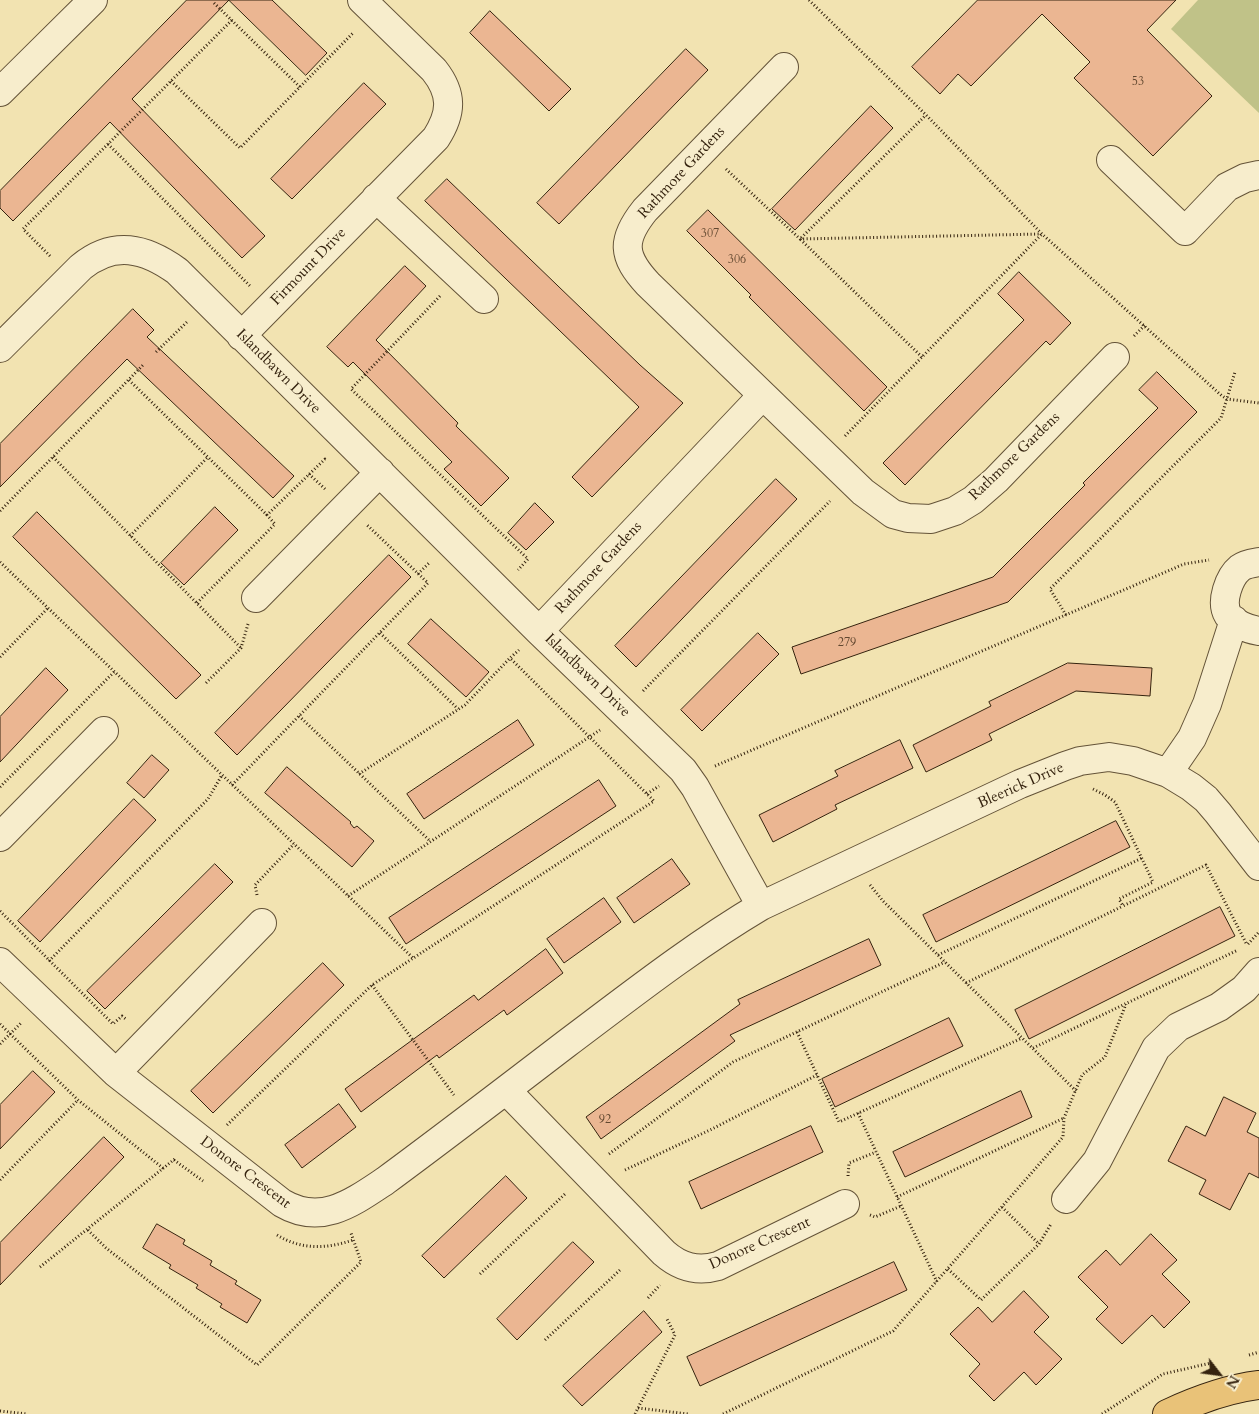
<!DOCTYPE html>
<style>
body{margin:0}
#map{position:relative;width:1259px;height:1414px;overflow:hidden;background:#f2e3b1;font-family:Cardo,serif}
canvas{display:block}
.north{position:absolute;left:1194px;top:1349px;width:50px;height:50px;-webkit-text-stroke:4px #f7edcc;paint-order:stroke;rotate:120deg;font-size:14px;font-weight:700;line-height:20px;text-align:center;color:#35230f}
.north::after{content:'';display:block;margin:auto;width:18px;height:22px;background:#35230f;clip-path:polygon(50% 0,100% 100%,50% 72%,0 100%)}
</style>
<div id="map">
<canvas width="1259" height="1414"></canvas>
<div class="north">N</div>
</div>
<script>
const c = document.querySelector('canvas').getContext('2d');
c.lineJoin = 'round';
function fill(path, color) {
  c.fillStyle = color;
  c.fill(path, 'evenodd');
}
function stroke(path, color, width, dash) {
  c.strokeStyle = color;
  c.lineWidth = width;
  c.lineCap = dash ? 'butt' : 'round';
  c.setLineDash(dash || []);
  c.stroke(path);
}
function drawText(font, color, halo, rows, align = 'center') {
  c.font = font + ' Cardo,serif';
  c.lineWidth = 5;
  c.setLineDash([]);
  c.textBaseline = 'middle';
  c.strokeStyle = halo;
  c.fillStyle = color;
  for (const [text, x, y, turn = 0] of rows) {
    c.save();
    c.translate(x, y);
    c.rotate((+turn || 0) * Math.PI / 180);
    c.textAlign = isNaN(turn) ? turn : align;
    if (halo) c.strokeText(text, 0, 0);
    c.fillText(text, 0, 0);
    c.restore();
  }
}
fill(new Path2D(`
 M1198 0H1259V113L1171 29Z`), '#c0c288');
const building = new Path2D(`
 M187 0H229L132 99 265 236 242 258 110 122 13 221 0 208V191Z
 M229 0H272L327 53 306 75Z
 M978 0H1176L1147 30 1212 96 1153 156 1074 78 1090 62 1042 14 971 86 958 74 940 94 912 67Z
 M490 11 571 89 549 111 470 33Z
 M686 49 708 70 559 224 537 203Z
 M364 83 386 104 292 199 271 179Z
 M871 106 893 128 795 230 772 209Z
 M447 179 640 365 683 403 592 497 572 477 639 407 425 201Z
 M708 210 887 387 864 411 749 297 751 295 687 231Z
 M405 266 426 286 376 340 458 423 456 426 509 478 481 506 444 469 452 462 353 362 348 367 327 347Z
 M1019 272 1071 323 1050 345 1046 341 905 485 883 463 1024 320 998 294Z
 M133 309 154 330 147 337 294 476 273 498 127 359 0 487V444Z
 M1157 372 1197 412 1008 602 801 674 792 647 993 577 1085 485 1083 483 1158 408 1139 390Z
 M776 479 797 499 636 667 615 646Z
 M535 503 554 522 526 550 508 533Z
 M215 507 238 530 184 585 161 563Z
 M37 512 201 675 176 699 13 537Z
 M389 555 411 577 237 755 215 733Z
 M431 619 489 672 466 697 408 644Z
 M758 633 779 654 702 731 681 710Z
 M1068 663 1152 668 1150 696 1076 691 989 734 992 740 926 772 913 745 991 706 989 702Z
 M46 668 68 690 0 762V717Z
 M518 720 534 745 424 819 407 794Z
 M900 740 913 768 835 805 837 809 773 842 759 815 838 776 835 771Z
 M152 755 169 770 144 798 127 783Z
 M287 767 351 822 350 823 354 828 357 826 374 841 352 867 265 793Z
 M599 780 616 806 406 944 389 918Z
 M134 799 156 820 40 942 18 921Z
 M1116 821 1130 847 936 942 923 915Z
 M672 859 690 884 634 923 617 898Z
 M215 864 233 882 105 1009 87 991Z
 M604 898 621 922 564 963 547 939Z
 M1220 907 1235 936 1029 1039 1015 1010Z
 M869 939 881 965 730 1035 735 1041 601 1139 586 1117 740 1004 738 1000Z
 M546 949 563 973 507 1015 504 1010 439 1058 437 1055 361 1112 345 1089 474 995 478 1000Z
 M323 963 344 985 213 1113 191 1091Z
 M949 1018 963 1046 835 1107 822 1079Z
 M33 1071 55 1092 0 1149V1105Z
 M1021 1091 1032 1117 905 1177 893 1152Z
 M1224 1097 1256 1113 1247 1132 1259 1138V1178L1249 1173 1230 1210 1199 1194 1206 1180 1168 1161 1186 1126 1205 1136Z
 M339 1104 356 1127 302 1168 285 1145Z
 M811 1126 823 1152 701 1209 689 1182Z
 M104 1137 124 1157 0 1285V1243Z
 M506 1176 527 1198 444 1278 422 1256Z
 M157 1224 185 1240 183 1244 212 1261 210 1265 237 1281 235 1284 261 1300 247 1323 220 1307 222 1304 196 1288 198 1285 169 1268 171 1265 143 1248Z
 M1151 1234 1177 1260 1162 1274 1190 1302 1164 1328 1152 1315 1122 1344 1096 1319 1108 1307 1078 1277 1106 1250 1120 1265Z
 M573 1242 594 1262 517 1340 497 1319Z
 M894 1262 907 1290 700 1386 687 1357Z
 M1024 1291 1049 1317 1034 1332 1062 1359 1036 1385 1024 1372 994 1401 969 1376 980 1364 950 1334 978 1307 992 1322Z
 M644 1311 662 1332 582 1406 563 1386Z`);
fill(building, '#ebb692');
stroke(building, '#35230f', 1);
const minor = new Path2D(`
 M784 67 645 210C621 240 622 256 648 284L863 492 893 514 908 518 931 519 955 511 973 500 996 480 1115 357
 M0 92 93 0
 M1111 160 1185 231 1227 187 1245 178 1259 175
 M376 198 484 299
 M241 336 436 138C452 113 453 94 434 70L362 0
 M0 348 81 267C114 240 145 248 177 271L539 631 683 770 695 787 761 906
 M1259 562C1253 563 1245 564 1240 568 1229 577 1220 602 1228 615 1235 624 1248 629 1259 631
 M256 598 380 472
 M539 631 762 396
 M1168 773 1192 738 1207 704 1234 620
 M0 837 104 731
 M0 962 116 1073 282 1203C321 1226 352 1203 385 1181 446 1136 506 1090 566 1044 630 996 692 947 761 906L1020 784 1065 766 1080 761 1109 757 1133 761 1168 773 1191 787 1206 799 1218 813 1259 866
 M116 1073 262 923
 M506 1090 664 1253C680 1267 697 1272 718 1266L845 1204
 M1066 1199 1097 1161 1156 1048 1178 1027 1219 1007 1244 989 1259 972`);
const major = new Path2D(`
 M1167 1414C1197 1400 1226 1389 1259 1385`);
stroke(minor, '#645338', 30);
stroke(major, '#35230f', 30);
stroke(new Path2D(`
 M809 0 926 115 1042 234 1222 396 1227 399 1259 403
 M214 3 300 87
 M171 81 240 148 354 32
 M108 144 251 287
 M726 169 800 239 1041 234
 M50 256 23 229 232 20
 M440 296 351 389 528 559 518 570
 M1134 336 1145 325
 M156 352 188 321
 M922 357 800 239 926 115
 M129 380 267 515
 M845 436 1042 234
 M53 457 241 648
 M309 474 325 489
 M0 511 144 364
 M130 536 208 457
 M0 562 413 958
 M418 574 430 562
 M197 603 275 524 267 515 325 459 326 460
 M1066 615 1050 589 1221 418 1235 372
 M380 633 458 709
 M0 657 48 608
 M206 683 241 648 248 624
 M643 691 830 501
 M299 716 430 841
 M715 766 1184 564 1209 560
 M359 774 465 705 510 658
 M232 785 428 583 367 525
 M0 787 114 672
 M1093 789 1105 795 1115 802 1153 882 1119 899 1123 906 1206 865 1247 945
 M647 794 659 786
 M870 885 883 901 1076 1091
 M257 895 255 885 294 844
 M348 896 600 730
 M0 911 113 1024 122 1016 127 1020
 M1248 944 1259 932
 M938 955 1142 858
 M49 961 208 799 222 775
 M966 983 1123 906
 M372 985 454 1095
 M0 1024 78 1100 164 1169
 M797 1032 839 1122 1022 1038
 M0 1044 22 1022
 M1033 1048 1238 950
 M858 1113 937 1282
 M227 1125 372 985 654 801 510 658 519 650
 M609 1154 733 1062 945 962
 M174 1160 203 1181
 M625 1170 712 1129 817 1075
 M848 1176 849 1163 876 1152
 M0 1180 78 1100
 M897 1197 1064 1118
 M1002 1207 1039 1244
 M870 1215 875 1217 901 1206
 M88 1230 106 1248 257 1365 361 1262 351 1233
 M277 1235C301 1250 327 1249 353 1240
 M40 1267 176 1158
 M948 1269 981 1300 1039 1244 1051 1224
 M480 1274 565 1194
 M648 1298 660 1285
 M545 1340 620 1270
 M1249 1355 1259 1352
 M638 1408 688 1414
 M0 1411 27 1414
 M635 1414 675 1335 667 1319
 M723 1414 893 1331 1063 1137 1064 1118 1082 1075 1105 1057 1126 1004
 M1102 1414 1163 1374 1211 1363`), '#35230f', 3, [1, 2.5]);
stroke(minor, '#f7edcc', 28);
stroke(major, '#e9c278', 28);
drawText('12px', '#624830', null, [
 ["53",1138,82],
 ["307",710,234],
 ["306",737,260],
 ["279",847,643],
 ["92",605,1120]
]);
drawText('15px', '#35230f', '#f7edcc', [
 ["Rathmore Gardens",682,173,-47],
 ["Firmount Drive",309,267,-46],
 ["Islandbawn Drive",278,372,45],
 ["Rathmore Gardens",1015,457,-44],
 ["Rathmore Gardens",599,568,-47],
 ["Islandbawn Drive",587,676,44],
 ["Bleerick Drive",1021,786,-24],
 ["Donore Crescent",245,1173,37],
 ["Donore Crescent",760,1244,-24]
]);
</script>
